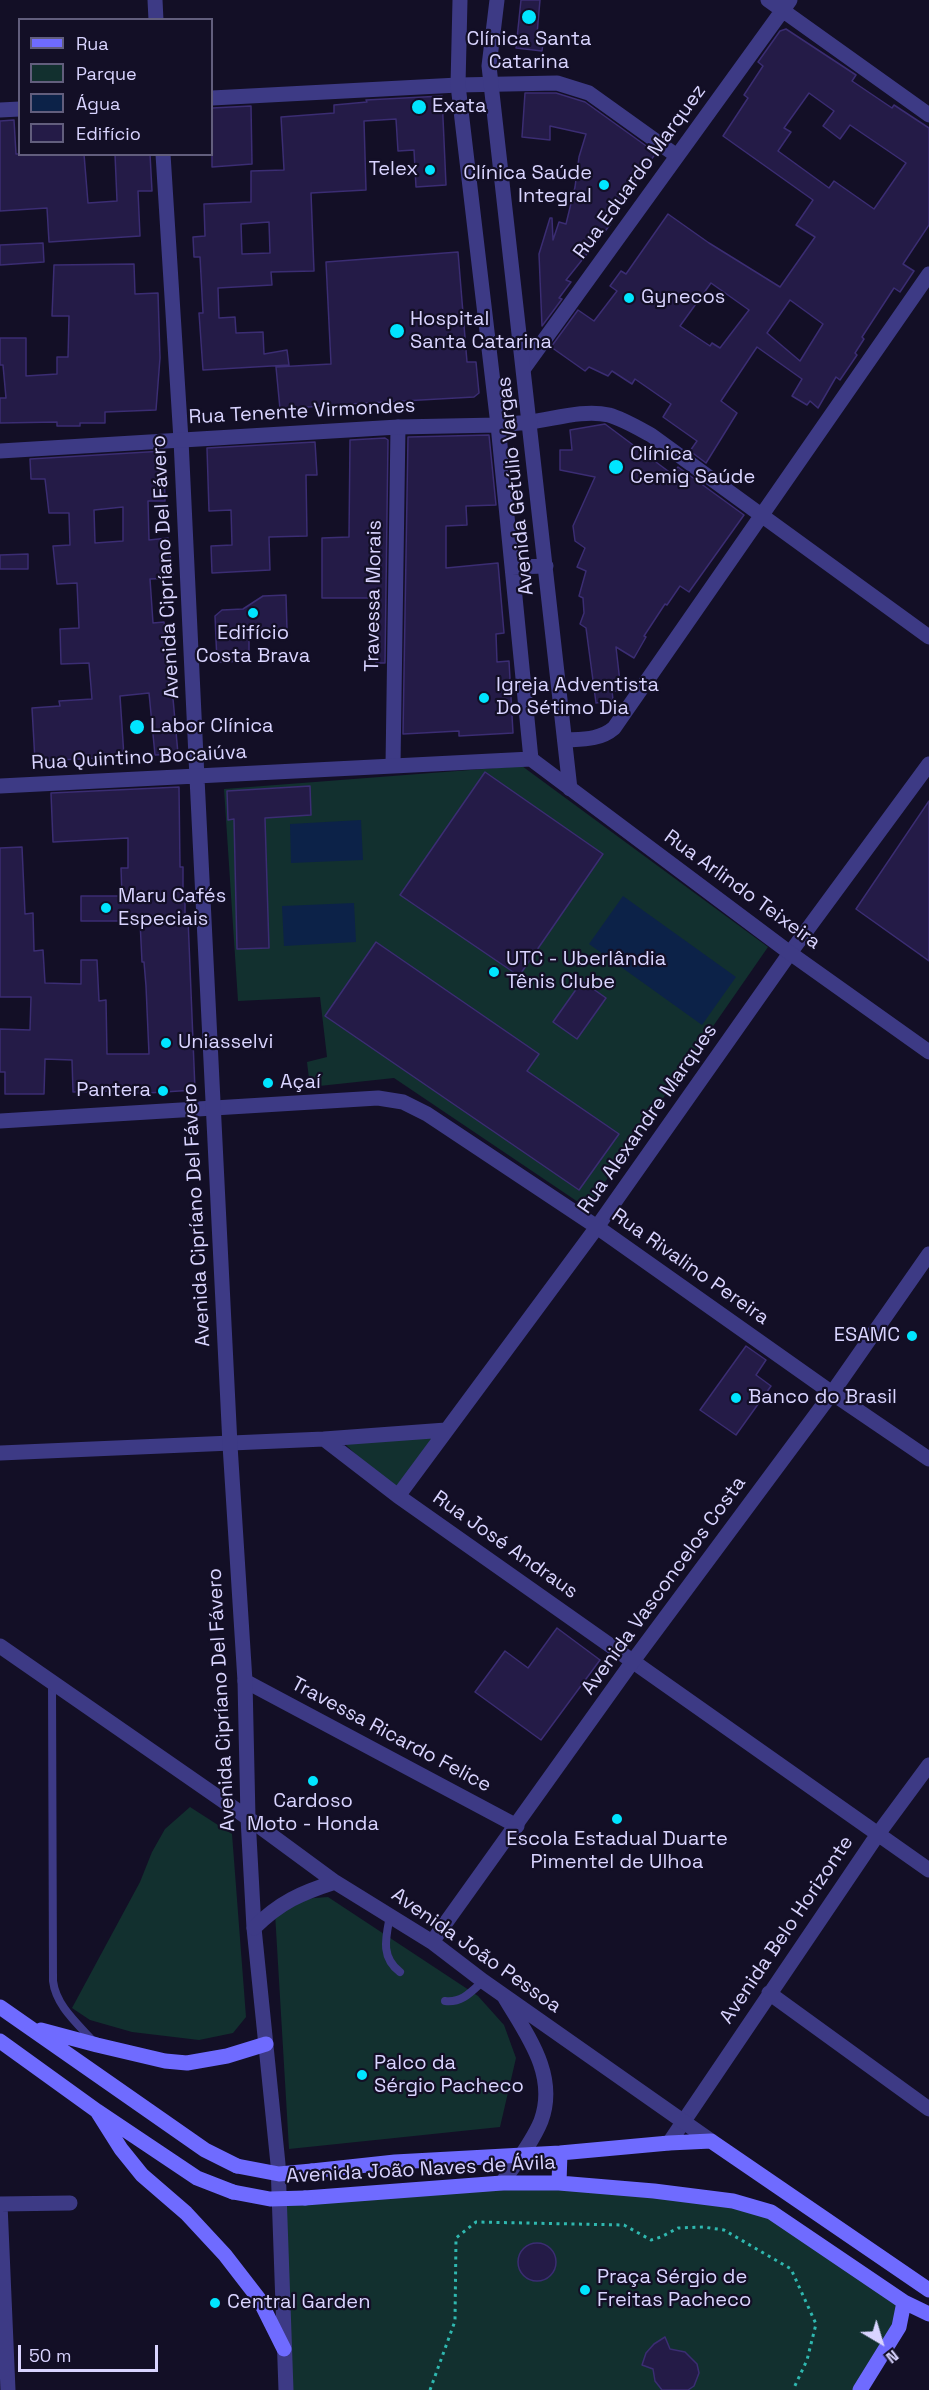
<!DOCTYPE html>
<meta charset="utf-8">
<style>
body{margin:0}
#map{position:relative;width:929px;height:2390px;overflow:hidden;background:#130f26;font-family:"Space Grotesk",sans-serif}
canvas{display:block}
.legend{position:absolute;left:18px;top:18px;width:195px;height:138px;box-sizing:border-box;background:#130f26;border:2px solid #625e7d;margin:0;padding:8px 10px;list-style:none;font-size:18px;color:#d9d4ff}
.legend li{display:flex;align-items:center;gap:12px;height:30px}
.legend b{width:30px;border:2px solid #625e7d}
.north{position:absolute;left:851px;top:2312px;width:60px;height:60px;-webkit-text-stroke:4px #130f26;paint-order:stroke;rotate:142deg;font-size:16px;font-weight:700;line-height:24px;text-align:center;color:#d9d4ff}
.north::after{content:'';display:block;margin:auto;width:21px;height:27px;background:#d9d4ff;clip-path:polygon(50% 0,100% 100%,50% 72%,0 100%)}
.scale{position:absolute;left:18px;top:2345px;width:140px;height:27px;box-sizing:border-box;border:3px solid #d9d4ff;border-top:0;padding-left:8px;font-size:18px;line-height:21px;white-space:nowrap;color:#d9d4ff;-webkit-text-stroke:4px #130f26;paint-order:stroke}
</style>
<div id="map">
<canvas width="929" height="2390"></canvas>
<ul class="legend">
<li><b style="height:8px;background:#6f6bff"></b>Rua</li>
<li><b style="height:16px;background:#12302f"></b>Parque</li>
<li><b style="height:16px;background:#0c2248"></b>Água</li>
<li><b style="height:16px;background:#241b47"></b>Edifício</li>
</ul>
<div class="north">N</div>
<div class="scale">50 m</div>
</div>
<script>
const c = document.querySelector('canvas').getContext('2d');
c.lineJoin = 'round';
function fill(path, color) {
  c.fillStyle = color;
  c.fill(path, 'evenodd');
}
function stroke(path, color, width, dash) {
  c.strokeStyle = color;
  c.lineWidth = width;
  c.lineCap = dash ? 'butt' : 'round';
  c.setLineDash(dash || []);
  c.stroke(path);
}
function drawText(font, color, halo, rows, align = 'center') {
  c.font = font + ' "Space Grotesk",sans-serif';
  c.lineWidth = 4.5;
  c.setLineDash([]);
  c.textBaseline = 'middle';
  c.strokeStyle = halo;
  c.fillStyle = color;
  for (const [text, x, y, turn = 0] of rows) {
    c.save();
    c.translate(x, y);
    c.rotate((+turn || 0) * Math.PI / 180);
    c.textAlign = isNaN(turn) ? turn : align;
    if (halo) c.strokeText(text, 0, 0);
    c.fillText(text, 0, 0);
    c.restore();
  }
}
fill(new Path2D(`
 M522 766 768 947 587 1208 394 1078 310 1087 307 1062 327 1057 320 997 238 1001 224 789Z
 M434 1436 393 1491 341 1440Z
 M190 1807 232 1834 246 2017 233 2033 199 2040 132 2032 90 2020 72 2008 140 1882 152 1852 165 1829Z
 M328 1897 478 1996 504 2025 516 2058 500 2127 289 2149 275 1913 302 1899Z
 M559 2183 771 2212 904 2302 860 2390H286L279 2206Z`), '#12302f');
fill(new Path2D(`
 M361 820 363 860 291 863 290 824Z
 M623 896 736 977 702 1025 589 944Z
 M354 903 356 942 284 946 282 906Z`), '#0c2248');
const building = new Path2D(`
 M521 0H540L537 34H544L542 51 516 48Z
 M786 29 856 75 852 81 892 108 894 105 929 128V225L903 264 914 271 900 292 894 288 862 337 864 339 855 353 857 355 840 380 836 377 818 408 810 401 807 405 792 396 802 379 757 347 721 401 737 413 706 463 690 451 697 441 663 417 671 404 635 379 632 384 612 371 608 376 589 367 585 371 551 347 578 310 594 321 617 291 610 286 621 271 626 274 668 214 709 243 780 287 815 237 796 225 813 200 723 136 748 98 744 95 763 66 758 62 780 31ZM809 93 834 111 823 126 840 139 850 125 906 163 874 209 834 181 829 188 778 151 791 132 784 128ZM711 283 749 310 720 348 712 343 710 346 680 326ZM790 300 823 324 800 361 767 333Z
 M525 93H556L585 102 656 153 634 183 625 203 621 201 610 225 566 280 571 282 559 298 562 299 542 326 539 254 550 218H552L553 240 559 222 566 224 575 187 579 157 586 134 550 126V140L522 137Z
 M442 96 446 185 416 187 414 150 398 151 396 119 364 121 366 190 311 193 314 271 271 272 272 285 218 288 219 318 235 317 236 333 263 332 264 354 287 350 289 365 203 370 199 313H203L200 257H194L193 237 205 236 204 204 251 202V171L284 170 281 117 334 113V105L367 102 366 100ZM269 222 270 253 242 254 241 224Z
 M251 106 252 164 212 167V108Z
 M14 120 16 154H84L88 203 117 201 115 154H150L152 191H138L140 236 49 242 47 208 0 211V121Z
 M43 243 44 262 0 265V245Z
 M458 252 467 362H476L479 393 474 397 350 404 351 407 323 410 322 406 280 409 276 367 331 364 326 262Z
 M134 264 135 294 158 293 160 358 156 410 105 412V423H80V426H57V422L0 423V398H6L3 365H0V338H26V376L57 374V357H68L69 316H52L54 265Z
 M605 424 672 474 678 467 744 515 689 592 680 586 667 605 665 604 644 636 646 637 634 658 616 647 621 691H612L613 700 596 703 586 628 580 624 584 613 583 598 579 596 586 571 577 567 585 548 575 541 573 526 595 477 560 470V450H572L570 430Z
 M489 435 496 505 466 506 467 525 446 526V568L498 563 504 633 496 634 497 662 509 661 513 733 459 736V731L403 734 408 437Z
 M385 438 388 440 385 663H376L377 598H322V538L349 537 350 440Z
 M315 442 317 475H306L307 536 269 537 270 570 212 573 211 546 232 545 231 510 209 511 207 448Z
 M164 451 165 501H148L149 540 168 538 173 578 150 579 153 623 164 622 169 654 178 754 155 755 149 693 120 696 124 757 35 761 32 708 60 706 59 701 92 699 89 663 61 664 60 629 79 628 77 583 57 584 53 546 70 545 69 513H49L45 479H31L30 459ZM123 507V541L95 543 94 510Z
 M28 554V569H0V555Z
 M286 595 287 630 249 632V661L217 662 215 616 222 610 243 609 263 596Z
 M485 772 603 854 519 976 400 895Z
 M310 786 311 815 265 818 269 948 237 949 234 819 228 820 227 791Z
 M179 787 180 867H183V894H185V919L188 918 195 1090 148 1093H116V1091L73 1092 72 1060 45 1059 44 1094H5V1072H0V1029L30 1030 31 997H0V848L22 847 25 914 33 913 34 951 43 950 45 983 81 984V960H97L99 1001 106 1000 107 1054H149L146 986 144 962H142L140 921H81V896H122L121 868H128V838L53 842 51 793Z
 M929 801V961L856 909Z
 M376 942 539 1054 527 1071 619 1134 579 1190 325 1016Z
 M582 981 606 998 577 1039 553 1022Z
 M746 1346 766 1360 756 1375 771 1386 736 1435 700 1410Z
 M557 1628 600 1660 541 1740 475 1692 505 1651 528 1668Z
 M518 2262a19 19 0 1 1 38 0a19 19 0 1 1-38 0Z
 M665 2337 670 2349 685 2352 697 2364 699 2373 694 2386 688 2390H662L655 2381 653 2369 642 2365 646 2353 654 2344Z`);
fill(building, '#241b47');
stroke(building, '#3b2d73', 1.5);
stroke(new Path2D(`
 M430 2390 455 2321 456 2238 476 2222 624 2225 651 2240 661 2237 678 2228 703 2227 724 2230 791 2269 816 2324 807 2360 793 2390`), '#2fb8b0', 3, [3, 4.5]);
stroke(new Path2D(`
 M52 1683 53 1981C56 2006 78 2024 94 2042
 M390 1916C386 1937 380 1957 400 1972
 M445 2001C462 2003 471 1992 483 1981`), '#3d3a85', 8);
stroke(new Path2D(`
 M155 0 156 20
 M768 0 929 115
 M212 98 458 85 557 83 589 93 677 156
 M0 110 20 109
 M163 154 181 440 197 778
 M524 368 790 0
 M530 422C554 419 584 409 609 415 623 419 638 428 651 435L929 637
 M565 740C583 739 600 740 614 728L929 274
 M393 765 398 427
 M0 1121 378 1098 403 1102 427 1114 597 1227 832 1393 929 1459
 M324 1439 446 1430
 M0 1453 324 1439 398 1496 929 1870
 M398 1496 597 1227 790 953 929 764
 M245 1681 517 1826
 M248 1818 254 1928 278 2164 286 2390
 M769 1993 929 2109
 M669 2143 878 1834 929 1765
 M0 2204 8 2390
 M0 2204 70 2203`), '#3d3a85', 15);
stroke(new Path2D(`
 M460 0 458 85 498 425 531 759
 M497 0 489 66 570 789
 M0 451 398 427 498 425 530 422
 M512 567 546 566
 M531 759 790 953 929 1052
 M197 778 230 1445 245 1681 248 1818
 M0 786 531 759
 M0 1646 248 1818 335 1882 432 1942 483 1981 711 2141
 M254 1928C280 1902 301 1893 335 1882
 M432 1942 633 1661 832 1393 929 1254
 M502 2183C515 2164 532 2143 541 2121 558 2075 527 2035 505 1998`), '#3d3a85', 15);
stroke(new Path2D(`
 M0 2007 205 2150 237 2166
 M41 2030 97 2045 165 2061 187 2063 227 2056 266 2044
 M0 2041 97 2111 197 2178 233 2192
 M97 2111 121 2149 142 2175 186 2213 225 2255 259 2299 284 2349
 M312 2171 395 2162 560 2153 669 2143 711 2141 929 2290
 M559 2183 560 2153
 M305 2198 502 2183H559L654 2191 733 2201 771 2212 904 2302 929 2314
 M860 2390 899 2327 904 2302`), '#6f6bff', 15);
stroke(new Path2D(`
 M237 2166 279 2174 312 2171
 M233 2192 270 2199 305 2198`), '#6f6bff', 15);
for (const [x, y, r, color] of [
 [529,17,8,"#00e5ff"],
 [419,107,8,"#00e5ff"],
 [430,170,6,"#00e5ff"],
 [604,185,6,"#00e5ff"],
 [629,298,6,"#00e5ff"],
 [397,331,8,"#00e5ff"],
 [616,467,8,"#00e5ff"],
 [253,613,6,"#00e5ff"],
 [484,698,6,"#00e5ff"],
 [137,727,8,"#00e5ff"],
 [106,908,6,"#00e5ff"],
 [494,972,6,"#00e5ff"],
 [166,1043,6,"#00e5ff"],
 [268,1083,6,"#00e5ff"],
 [163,1091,6,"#00e5ff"],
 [912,1336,6,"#00e5ff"],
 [736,1398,6,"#00e5ff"],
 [313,1781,6,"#00e5ff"],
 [617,1819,6,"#00e5ff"],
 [362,2075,6,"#00e5ff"],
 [585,2290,6,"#00e5ff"],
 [215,2303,6,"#00e5ff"]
]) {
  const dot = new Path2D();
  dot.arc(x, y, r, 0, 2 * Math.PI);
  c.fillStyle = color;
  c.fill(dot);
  stroke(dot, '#130f26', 2);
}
drawText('20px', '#d9d4ff', '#130f26', [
 ["Clínica Santa",529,40,"center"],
 ["Catarina",529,63,"center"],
 ["Exata",432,107],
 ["Telex",418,170,"right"],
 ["Clínica Saúde",592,174,"right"],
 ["Integral",592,197,"right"],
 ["Gynecos",641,298],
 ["Hospital",410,320],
 ["Santa Catarina",410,343],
 ["Clínica",630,455],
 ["Cemig Saúde",630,478],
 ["Edifício",253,634,"center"],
 ["Costa Brava",253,657,"center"],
 ["Igreja Adventista",496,686],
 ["Do Sétimo Dia",496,709],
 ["Labor Clínica",150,727],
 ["Maru Cafés",118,897],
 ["Especiais",118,920],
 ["UTC - Uberlândia",506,960],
 ["Tênis Clube",506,983],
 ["Uniasselvi",178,1043],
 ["Açaí",280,1083],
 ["Pantera",151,1091,"right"],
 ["ESAMC",900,1336,"right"],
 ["Banco do Brasil",748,1398],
 ["Cardoso",313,1802,"center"],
 ["Moto - Honda",313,1825,"center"],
 ["Escola Estadual Duarte",617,1840,"center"],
 ["Pimentel de Ulhoa",617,1863,"center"],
 ["Palco da",374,2064],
 ["Sérgio Pacheco",374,2087],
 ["Praça Sérgio de",597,2278],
 ["Freitas Pacheco",597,2301],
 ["Central Garden",227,2303]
], 'left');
drawText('20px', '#d9d4ff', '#130f26', [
 ["Rua Eduardo Marquez",640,172,-54],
 ["Rua Tenente Virmondes",302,412,-3],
 ["Avenida Getúlio Vargas",516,486,-96],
 ["Avenida Cipríano Del Fávero",166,567,-93],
 ["Travessa Morais",374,596,-89],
 ["Rua Quintino Bocaiúva",139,758,-3],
 ["Rua Arlindo Teixeira",742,890,36],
 ["Rua Alexandre Marques",648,1119,-55],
 ["Avenida Cipríano Del Fávero",197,1215,-93],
 ["Rua Rivalino Pereira",690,1267,35],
 ["Rua José Andraus",505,1545,35],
 ["Avenida Vasconcelos Costa",664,1586,-54],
 ["Avenida Cipríano Del Fávero",222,1700,-93],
 ["Travessa Ricardo Felice",391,1735,28],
 ["Avenida Belo Horizonte",787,1930,-56],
 ["Avenida João Pessoa",476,1951,35],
 ["Avenida João Naves de Ávila",421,2170,-3]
]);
</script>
